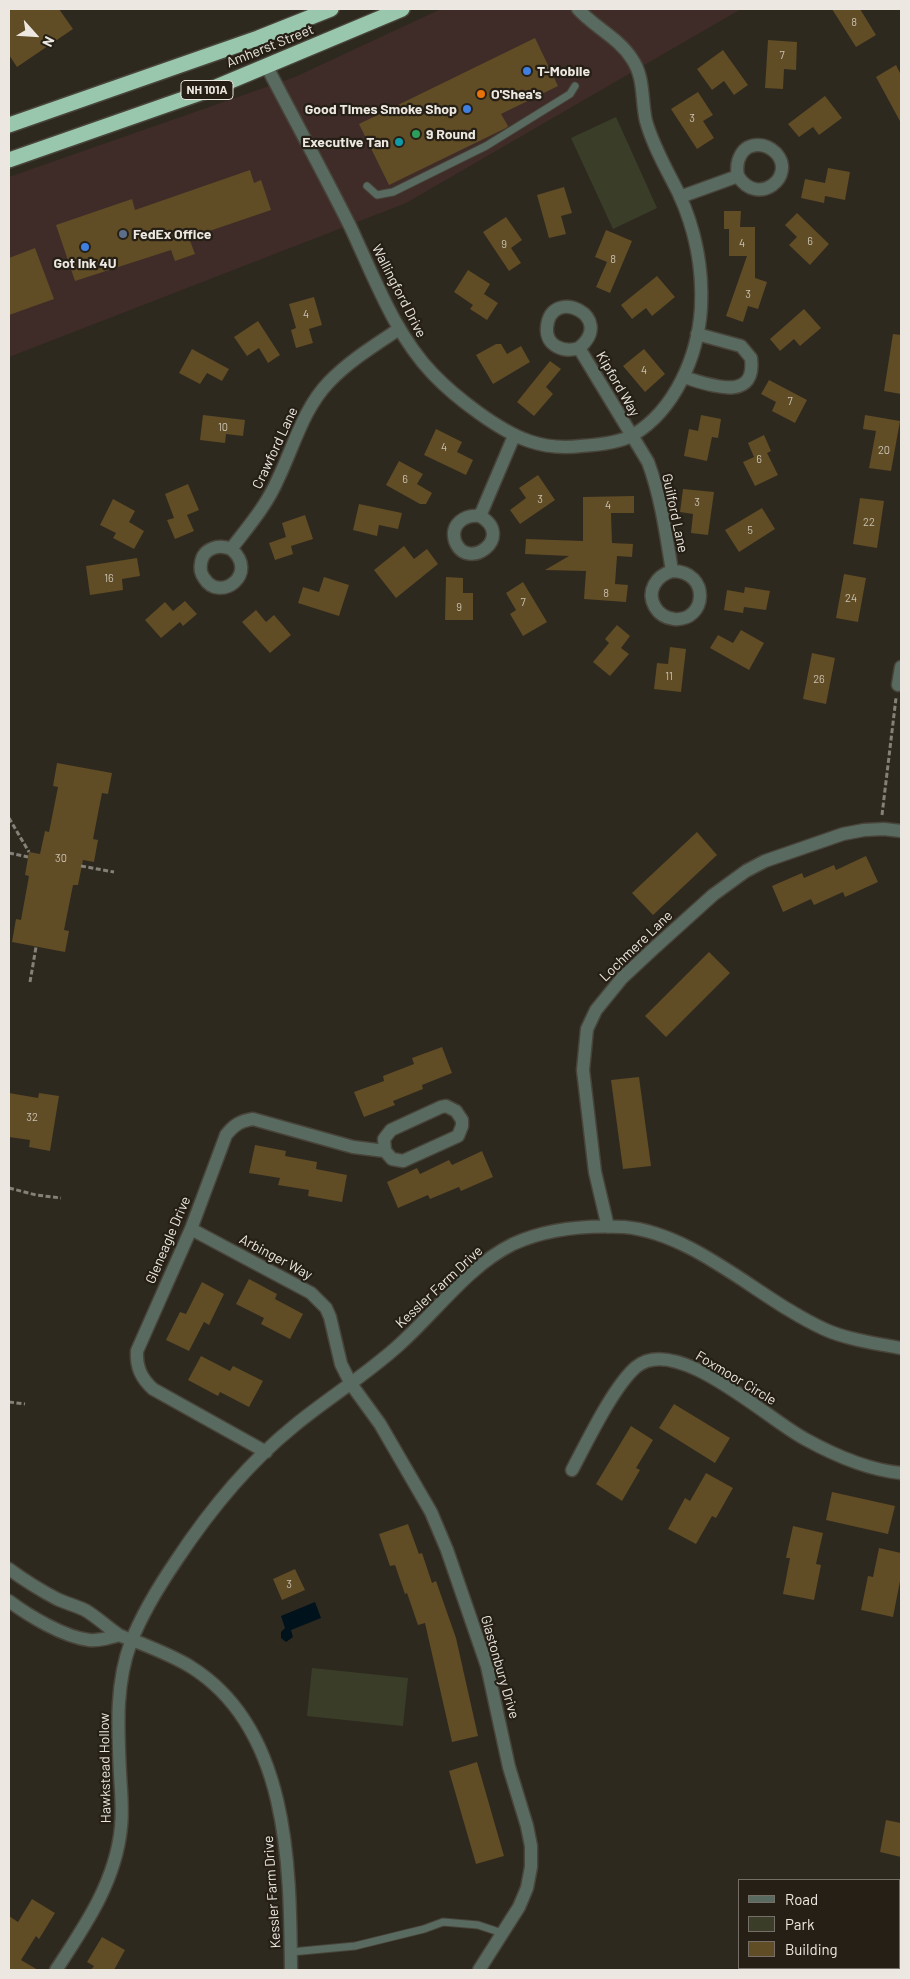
<!DOCTYPE html>
<style>
body{margin:0}
#map{position:relative;width:910px;height:1979px;overflow:hidden;background:#2e291f;font-family:Barlow,sans-serif}
canvas{display:block}
.frame{position:absolute;inset:0;border:10px solid #ece8e1;pointer-events:none}
.legend{position:absolute;left:738px;top:1879px;width:162px;height:90px;box-sizing:border-box;background:#251f15;border:1px solid #756f67;margin:0;padding:6px 9px;list-style:none;font-size:15px;color:#ece8e1}
.legend li{display:flex;align-items:center;gap:10px;height:25px}
.legend b{width:25px;border:1px solid #756f67}
.north{position:absolute;left:10px;top:10px;width:50px;height:50px;-webkit-text-stroke:4px #251f15;paint-order:stroke;rotate:116deg;font-size:14px;font-weight:700;line-height:20px;text-align:center;color:#ece8e1}
.north::after{content:'';display:block;margin:auto;width:18px;height:22px;background:#ece8e1;clip-path:polygon(50% 0,100% 100%,50% 72%,0 100%)}
</style>
<div id="map">
<canvas width="910" height="1979"></canvas>
<div class="frame"></div>
<ul class="legend">
<li><b style="height:6px;background:#596b61"></b>Road</li>
<li><b style="height:14px;background:#3a3e28"></b>Park</li>
<li><b style="height:14px;background:#604c25"></b>Building</li>
</ul>
<div class="north">N</div>
</div>
<script>
const c = document.querySelector('canvas').getContext('2d');
c.lineJoin = 'round';
function fill(path, color) {
  c.fillStyle = color;
  c.fill(path, 'evenodd');
}
function stroke(path, color, width, dash) {
  c.strokeStyle = color;
  c.lineWidth = width;
  c.lineCap = dash ? 'butt' : 'round';
  c.setLineDash(dash || []);
  c.stroke(path);
}
function drawText(font, color, halo, rows, align = 'center') {
  c.font = font + ' Barlow,sans-serif';
  c.lineWidth = 4.5;
  c.setLineDash([]);
  c.textBaseline = 'middle';
  c.strokeStyle = halo;
  c.fillStyle = color;
  for (const [text, x, y, turn = 0] of rows) {
    c.save();
    c.translate(x, y);
    c.rotate((+turn || 0) * Math.PI / 180);
    c.textAlign = isNaN(turn) ? turn : align;
    if (halo) c.strokeText(text, 0, 0);
    c.fillText(text, 0, 0);
    c.restore();
  }
}
fill(new Path2D(`
 M441 9H741L406 203 9 357V177L295 77Z`), '#3f2c28');
fill(new Path2D(`
 M616 117 657 208 613 229 571 138Z
 M312 1668 408 1678 403 1726 307 1716Z`), '#3a3e28');
fill(new Path2D(`
 M315 1602 321 1618 291 1630 293 1637 286 1642 281 1638V1632L285 1628 281 1616Z`), '#00121b');
fill(new Path2D(`
 M9 9H59L73 29 17 67 9 55Z
 M832 9H860L876 35 856 47Z
 M535 38 558 86 501 114 508 126 506 128 389 185 359 124Z
 M768 40 797 42 796 70 784 69 783 89 765 88Z
 M723 50 748 85 734 95 724 81 712 90 697 69Z
 M896 65 901 75V123L876 77Z
 M698 92 713 115 703 121 714 138 697 149 671 109Z
 M825 96 842 118 819 135 813 127 799 137 788 124Z
 M828 168 850 172 845 200 825 196 824 203 801 198 805 179 825 183Z
 M250 170 254 183 261 180 271 210 189 238 195 254 175 261 171 250 75 281 56 225 132 199 135 210Z
 M564 187 572 213 561 216 566 234 549 238 537 195Z
 M724 211H741L740 227H755V278L767 282 758 309 748 306 743 322 726 316 747 256H729V229H724Z
 M797 213 829 244 810 265 789 245 797 237 785 225Z
 M506 217 522 240 511 248 521 263 509 271 483 232Z
 M606 230 632 241 610 293 596 287 607 262 595 257Z
 M35 248 54 299 9 315V258Z
 M468 270 490 284 484 294 498 303 487 320 470 309 473 305 454 292Z
 M657 276 675 297 652 316 646 308 632 319 621 305Z
 M314 297 322 325 309 329 313 343 296 348 291 330 296 328 289 304Z
 M804 309 821 328 800 346 794 339 780 351 770 339Z
 M258 321 280 355 268 363 259 348 247 356 234 337Z
 M893 334 901 335V394L884 391Z
 M496 344H501L507 354 521 346 530 362 493 384 476 355Z
 M192 349 229 369 222 381 207 373 200 384 179 373Z
 M644 349 665 374 645 392 623 366Z
 M550 361 561 369 546 387 553 394 534 416 517 402Z
 M769 380 807 400 795 423 772 411 776 402 761 394Z
 M203 415 245 420 243 436 226 434 225 443 200 440Z
 M701 415 721 419 718 438 712 437 707 461 684 456 689 429 698 431Z
 M865 415 900 421 891 471 869 468 876 431 863 429Z
 M436 429 462 442 457 452 473 460 466 475 424 455Z
 M764 435 771 451 767 453 778 475 755 486 743 462 754 457 748 443Z
 M399 461 423 474 417 484 432 493 426 504H420L386 485Z
 M538 475 555 500 520 524 510 510 526 498 519 488Z
 M188 484 199 510 187 515 194 531 175 539 167 520 174 518 165 494Z
 M683 489 714 492 708 535 691 533 693 514 680 512Z
 M634 496V513H611L612 543 633 544 632 557 617 556 615 584 628 585 626 602 584 599 586 571 545 570 569 556 525 554 526 539 583 541V497Z
 M860 498 884 501 877 548 853 544Z
 M113 499 135 511 129 522 144 531 134 549 113 538 116 533 100 525Z
 M359 504 402 513 398 529 379 525 377 536 353 530Z
 M762 508 775 529 739 552 725 530Z
 M305 515 313 539 291 546 293 554 275 560 269 543 286 537 282 523Z
 M404 546 414 559 427 549 438 564 396 598 374 570Z
 M137 558 140 576 122 579 123 590 90 595 86 566Z
 M844 574 866 578 858 622 836 618Z
 M324 577 349 585 339 616 298 603 303 587 319 592Z
 M446 577 463 578V593H473V620H445Z
 M523 582 547 622 523 636 510 614 516 610 506 593Z
 M745 587 770 591 766 610 744 607 743 613 724 610 727 590 744 593Z
 M185 601 197 614 183 626 180 622 161 638 145 620 165 602 173 611Z
 M256 610 266 622 274 615 291 635 270 653 242 622Z
 M617 625 630 636 621 648 629 654 610 676 593 662 609 643 605 639Z
 M741 630 764 643 749 670 710 648 718 635 733 643Z
 M670 647 686 649 681 692 654 689 657 663 668 664Z
 M812 653 835 658 826 704 803 699Z
 M57 763 112 773 108 794 102 793 93 839 98 840 94 862 83 860 78 885H73L64 930 69 931 65 952 12 942 16 919 21 920 29 876 25 875 29 852 40 854 45 831 49 832 58 787 53 786Z
 M697 832 717 855 653 915 632 893Z
 M866 856 878 882 845 897 843 892 814 905 811 899 783 912 772 886 802 873 804 878 834 865 836 870Z
 M709 952 730 973 666 1037 645 1016Z
 M442 1047 452 1073 422 1085 423 1089 393 1101 395 1105 364 1117 354 1092 384 1081 383 1076 414 1064 412 1058Z
 M639 1077 651 1166 623 1169 611 1080Z
 M9 1093 38 1098 39 1093 59 1096 50 1151 29 1147 30 1140 9 1137Z
 M255 1145 286 1151 285 1156 317 1162 316 1169 347 1175 342 1202 308 1196 309 1190 278 1185 280 1178 249 1173Z
 M482 1151 493 1177 461 1191 459 1187 430 1199 428 1195 398 1208 387 1182 417 1168 420 1174 449 1160 452 1165Z
 M249 1279 277 1294 275 1299 303 1314 290 1339 261 1324 264 1318 236 1304Z
 M202 1282 224 1294 209 1325 204 1322 189 1351 166 1340 180 1312 186 1314Z
 M201 1356 230 1371 233 1366 263 1381 249 1407 220 1392 218 1396 188 1380Z
 M674 1404 730 1438 715 1463 659 1428Z
 M631 1426 653 1440 636 1468 640 1470 622 1501 596 1484Z
 M706 1473 733 1488 716 1518 712 1516 696 1544 668 1529 685 1498 690 1501Z
 M832 1492 895 1506 888 1534 826 1520Z
 M408 1524 419 1554 422 1553 432 1583 436 1581 456 1638 478 1736 452 1742 425 1623 418 1625 407 1593 405 1594 395 1565 390 1566 379 1534Z
 M793 1526 823 1533 816 1564 821 1565 814 1600 783 1594 790 1558H786Z
 M879 1548 901 1553V1576L893 1617 861 1610 868 1576 873 1577Z
 M295 1569 305 1590 282 1600 273 1579Z
 M477 1762 504 1856 476 1864 449 1771Z
 M886 1820 901 1823V1857L880 1852Z
 M32 1899 55 1913 39 1939 36 1936 21 1960 38 1970H9V1916L18 1922Z
 M102 1937 125 1950 114 1970H91L94 1966 87 1962Z`), '#604c25');
const lane = new Path2D(`
 M367 186 377 195 393 192 486 146 570 94 575 86
 M291 1952 355 1946 424 1929 443 1922 478 1925 502 1933`);
const street = new Path2D(`
 M266 65C294 119 323 172 350 226 374 277 394 333 433 374 455 397 499 431 529 441 546 447 563 448 581 446 597 445 619 443 633 435 675 410 698 356 701 308 703 269 695 229 679 194 667 170 653 146 646 121 641 100 645 78 632 59 619 38 594 27 578 9
 M680 197 738 176C758 208 797 176 776 153 771 148 765 145 758 145 741 145 735 162 738 176
 M579 348C564 353 545 346 547 327 551 285 617 317 579 348L648 462C661 497 666 534 672 571 656 576 646 591 655 607 659 614 666 618 674 619 707 622 711 571 672 571
 M683 377C706 383 757 405 751 358L741 346 697 334
 M480 516C465 514 450 524 455 541 467 573 516 537 480 516L514 436
 M231 549C260 573 220 604 204 578 201 574 200 568 201 563 203 548 219 544 231 549 248 527 267 505 278 479 294 446 303 409 329 382 349 361 375 345 399 329
 M898 685 901 667
 M608 1227 595 1172 583 1070 587 1029 596 1010 622 978 652 950 713 895 746 871 765 861 843 834 864 830 884 829 901 831
 M191 1229 311 1293 326 1308 330 1317 341 1364 351 1384 380 1424 431 1512 447 1550 487 1666 509 1767 527 1826 531 1846V1867L527 1888 519 1907 479 1970
 M266 1452 153 1389C141 1378 136 1367 137 1351L191 1229 226 1135C234 1125 240 1121 253 1119L353 1147 385 1151 392 1159 403 1161 458 1136 462 1126V1120L456 1111 446 1106 441 1107 391 1130 384 1139 385 1151
 M572 1470C587 1442 613 1387 636 1367 677 1333 768 1420 805 1439 834 1455 868 1470 901 1473
 M9 1569C24 1580 40 1590 57 1599 66 1603 76 1606 85 1610 97 1617 107 1627 119 1635 125 1638 133 1640 140 1643 157 1650 175 1657 191 1667 290 1729 290 1867 291 1970
 M9 1601C29 1616 64 1637 89 1640 99 1641 109 1638 119 1635
 M56 1970C85 1926 116 1881 121 1827 123 1809 121 1791 120 1774 118 1729 115 1684 131 1642 142 1614 159 1586 176 1561 209 1511 247 1464 294 1426 328 1398 366 1375 399 1345 437 1311 467 1267 513 1244 548 1228 586 1225 624 1227 695 1233 760 1300 824 1329 845 1339 878 1344 901 1348`);
const highway = new Path2D(`
 M9 125 258 38 331 9
 M9 160 209 90 402 9`);
stroke(lane, '#49443a', 9);
stroke(street, '#49443a', 15);
stroke(highway, '#49443a', 18);
stroke(new Path2D(`
 M882 815 896 698
 M9 818 29 852
 M9 853 28 857
 M81 866 114 872
 M30 982 36 947
 M9 1188 36 1195 61 1198
 M9 1402 25 1404`), '#858078', 3, [5, 2.5]);
stroke(lane, '#596b61', 7);
stroke(street, '#596b61', 12);
stroke(highway, '#98c7ae', 15);
for (const [x, y, r, color] of [
 [527,71,5,"#3f7fe0"],
 [481,94,5,"#e8710a"],
 [467,109,5,"#3f7fe0"],
 [416,134,5,"#2e9e5b"],
 [399,142,5,"#0f9aa8"],
 [123,234,5,"#5c6f8a"],
 [85,247,5,"#3f7fe0"]
]) {
  const dot = new Path2D();
  dot.arc(x, y, r, 0, 2 * Math.PI);
  c.fillStyle = color;
  c.fill(dot);
  stroke(dot, '#251f15', 2);
}
drawText('11px', '#c9c1b2', null, [
 ["8",854,22],
 ["7",782,55],
 ["3",692,118],
 ["6",810,241],
 ["4",742,243],
 ["9",504,244],
 ["8",613,259],
 ["3",748,294],
 ["4",306,314],
 ["4",644,370],
 ["7",790,401],
 ["10",223,427],
 ["4",444,447],
 ["20",884,450],
 ["6",759,459],
 ["6",405,479],
 ["3",540,499],
 ["3",697,502],
 ["4",608,505],
 ["22",869,522],
 ["5",750,530],
 ["16",109,578],
 ["8",606,593],
 ["24",851,598],
 ["7",523,602],
 ["9",459,607],
 ["11",669,676],
 ["26",819,679],
 ["30",61,858],
 ["32",32,1117],
 ["3",289,1584]
]);
for (const [x, y, w] of [
 [207,90,52]
]) {
  const box = new Path2D();
  box.roundRect(x - w / 2, y - 9.5, w, 19, 4);
  c.fillStyle = '#251f15';
  c.fill(box);
  stroke(box, '#ece8e1', 1);
}
drawText('bold 12px', '#ece8e1', null, [
 ["NH 101A",207,90]
]);
drawText('14px', '#ece8e1', '#251f15', [
 ["Amherst Street",270,46,-22],
 ["Wallingford Drive",399,291,63],
 ["Kipford Way",618,384,60],
 ["Crawford Lane",275,448,-65],
 ["Guilford Lane",675,513,78],
 ["Lochmere Lane",636,946,-44],
 ["Gleneagle Drive",168,1240,-67],
 ["Arbinger Way",276,1257,28],
 ["Kessler Farm Drive",439,1287,-43],
 ["Foxmoor Circle",736,1378,31],
 ["Glastonbury Drive",500,1667,74],
 ["Hawkstead Hollow",105,1768,-91],
 ["Kessler Farm Drive",272,1892,-94]
]);
drawText('bold 14px', '#ece8e1', '#251f15', [
 ["T-Mobile",537,71],
 ["O'Shea's",491,94],
 ["Good Times Smoke Shop",457,109,"right"],
 ["9 Round",426,134],
 ["Executive Tan",389,142,"right"],
 ["FedEx Office",133,234],
 ["Got Ink 4U",85,263,"center"]
], 'left');
</script>
